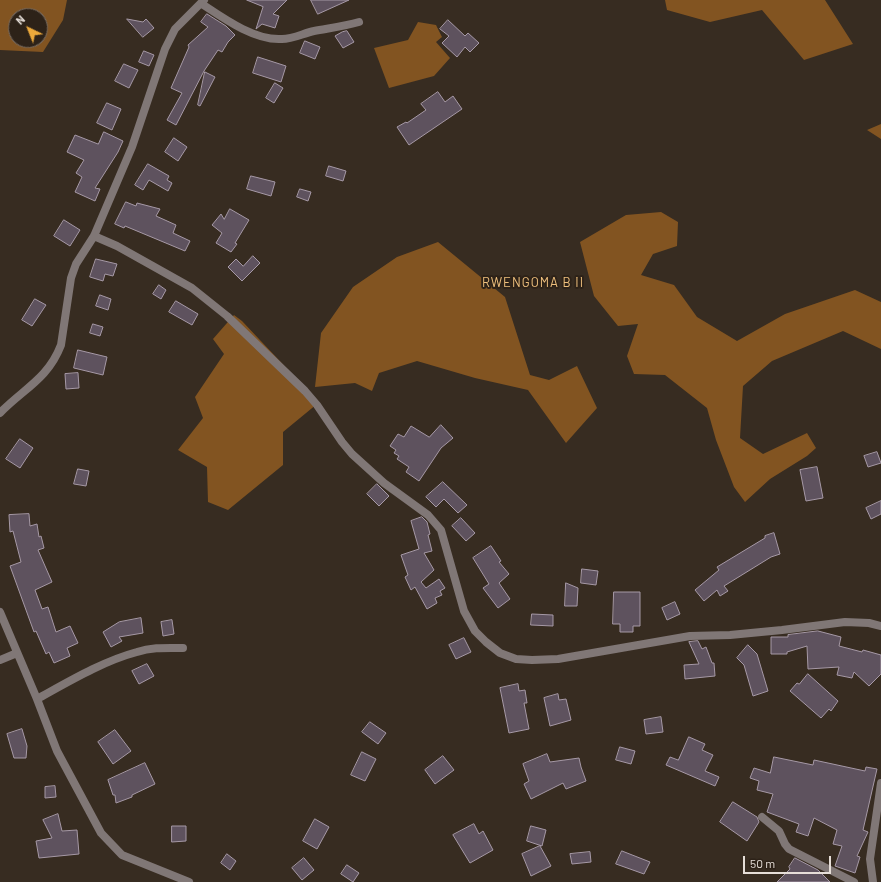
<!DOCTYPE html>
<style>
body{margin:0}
#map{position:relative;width:881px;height:882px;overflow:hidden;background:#372c21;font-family:Barlow,sans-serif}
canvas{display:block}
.north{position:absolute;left:8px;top:8px;width:40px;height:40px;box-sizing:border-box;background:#2d2218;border:1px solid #776d65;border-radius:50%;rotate:317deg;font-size:11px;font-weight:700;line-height:16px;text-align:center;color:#e6ded8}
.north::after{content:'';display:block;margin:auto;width:14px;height:18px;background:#eca93b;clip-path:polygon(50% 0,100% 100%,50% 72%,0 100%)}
.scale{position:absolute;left:743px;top:856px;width:88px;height:18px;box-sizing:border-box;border:2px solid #e6ded8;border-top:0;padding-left:5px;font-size:12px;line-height:14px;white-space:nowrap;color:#e6ded8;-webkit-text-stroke:3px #2d2218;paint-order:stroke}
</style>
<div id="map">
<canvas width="881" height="882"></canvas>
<div class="north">N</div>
<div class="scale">50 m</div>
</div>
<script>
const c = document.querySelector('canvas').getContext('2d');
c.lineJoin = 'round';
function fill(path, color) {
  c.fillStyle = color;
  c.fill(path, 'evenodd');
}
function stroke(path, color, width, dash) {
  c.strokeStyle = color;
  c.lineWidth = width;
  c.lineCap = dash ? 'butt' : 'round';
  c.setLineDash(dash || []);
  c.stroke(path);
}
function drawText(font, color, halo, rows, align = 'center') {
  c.font = font + ' Barlow,sans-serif';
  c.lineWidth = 4;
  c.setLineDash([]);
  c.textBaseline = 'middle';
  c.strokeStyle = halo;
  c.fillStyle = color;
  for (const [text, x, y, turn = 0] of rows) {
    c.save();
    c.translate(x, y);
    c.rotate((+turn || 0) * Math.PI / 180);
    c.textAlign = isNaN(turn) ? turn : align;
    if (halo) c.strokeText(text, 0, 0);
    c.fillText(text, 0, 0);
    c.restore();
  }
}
fill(new Path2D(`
 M0 0H67L63 20 43 52 0 50ZM16 16H40V40H16Z
 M665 0H825L853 44 804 60 762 10 710 22 667 10Z
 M418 22 436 25 442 37 436 42 450 58 434 76 389 88 374 48 408 40Z
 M881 124V139L867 130Z
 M661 212 678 222 677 246 653 254 641 275 674 285 697 317 737 341 785 314 855 290 881 302V349L843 331 772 361 743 386 740 438 763 454 807 433 816 448 807 456 770 479 745 502 734 487 716 440 707 408 665 375 634 374 627 356 638 324 618 326 594 296 580 242 626 215Z
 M438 242 505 297 530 375 549 380 577 366 597 408 566 443 528 390 475 378 417 361 379 373 372 391 355 383 315 387 321 333 353 287 397 257Z
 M234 315 242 321 309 392 317 404 283 432V465L228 510 208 502 207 467 178 450 203 418 195 397 224 354 213 339Z`), '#825421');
const building = new Path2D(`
 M247 0H287L273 14 279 16 275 28 262 24 256 29 263 7Z
 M311 0H349L318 14Z
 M207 14 226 26 235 35 228 42 222 52 218 50 204 71 176 125 167 120 182 93 171 88 189 47 188 45 208 27 201 22Z
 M127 19 143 22 146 19 154 28 143 37Z
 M448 20 465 36 468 33 479 43 470 52 465 47 457 57 442 43 449 36 440 29Z
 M347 31 354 42 343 48 335 36 342 32Z
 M305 41 320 47 315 59 300 53Z
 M144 51 154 55 149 66 139 62Z
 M258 57 286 66 281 82 253 73Z
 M124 64 138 70 129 88 115 81Z
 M205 72 215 77 200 106 198 105Z
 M275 83 283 88 274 103 266 98Z
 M438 92 445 102 453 96 462 109 409 145 397 127 406 122 407 123 426 110 421 104Z
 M107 103 121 109 112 130 97 123Z
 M104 132 123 141 118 152 95 188 100 189 95 201 75 192 82 177 76 173 84 160 67 152 75 135 98 144Z
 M174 138 187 147 178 161 165 152Z
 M148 164 169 176 167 180 172 183 168 191 149 180 143 190 135 185Z
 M329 166 346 171 343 181 326 176Z
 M251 176 275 182 271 196 247 189Z
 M300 189 311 192 308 201 297 197Z
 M126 202 136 206 137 203 160 209 156 216 176 225 173 233 190 241 185 251 125 226 124 228 115 224Z
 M230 209 249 220 235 243 237 244 231 252 216 243 222 233 212 225 221 214 224 219Z
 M64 220 80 230 70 246 54 236Z
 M253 256 260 263 242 281 228 267 236 259 243 266Z
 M96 259 117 264 113 276 105 274 103 281 90 277Z
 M159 285 166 290 161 299 153 294Z
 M100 295 111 299 108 310 96 306Z
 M35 299 46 305 32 326 22 320Z
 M176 301 198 314 192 325 169 312Z
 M93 324 103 327 100 336 90 333Z
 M78 350 107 357 103 375 74 368Z
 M78 373 79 388 66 389 65 374Z
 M441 425 453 438 441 448 419 481 406 472 409 467 397 459 399 456 394 453 396 450 390 446 398 434 404 437 411 426 429 437Z
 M20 439 33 448 20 468 6 459Z
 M877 452 881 463 868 467 864 456Z
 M817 467 823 498 806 501 800 470Z
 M78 469 89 471 86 486 74 484Z
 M443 482 467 505 458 513 444 499 436 507 426 497Z
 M377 484 389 496 379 506 367 494Z
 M881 501V514L871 519 866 508Z
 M29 514 30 526 37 524 39 537 41 536 44 548 38 550 52 582 35 590 42 609 48 607 56 632 70 626 78 643 67 648 70 656 54 663 49 652 46 654 36 631 34 632 10 566 21 562 13 531 10 532 9 515Z
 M422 517 427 522 430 534 428 535 432 551 424 553 434 570 421 582 426 588 439 579 445 588 440 591 442 595 435 598 437 603 427 609 415 587 411 590 405 577 408 575 401 555 419 549 411 521Z
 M461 518 475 533 466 541 452 526Z
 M774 533 780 554 771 557 724 586 728 591 720 596 717 590 704 601 695 590 719 570 717 567 765 538V536Z
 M491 546 501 561 499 562 509 574 499 583 510 599 498 608 483 588 489 584 473 558Z
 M582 569 598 571 596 585 581 583Z
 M566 583 578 588 577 606H565Z
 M614 592H640V626H633V632H620V624H613Z
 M675 602 680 614 667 620 662 608Z
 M532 614 553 615V626L531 625Z
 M141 618 143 633 119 637 122 641 111 647 103 632 119 622Z
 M172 620 174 634 163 636 161 622Z
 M818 631 841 637 839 646 862 652 863 650 881 655V674L869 686 854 672 852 678 837 675 839 667 808 669 807 646 787 652V654H771V637H788V635Z
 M464 638 471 652 456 659 449 645Z
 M698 641 702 649 706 647 712 663H714L715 676 685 679 684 665 699 664 689 642Z
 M748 645 757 654 768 691 753 696 744 665 737 658Z
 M147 664 154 676 139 684 132 671Z
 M808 674 838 701 831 711 829 709 821 718 790 691 797 683 799 684Z
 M518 684 519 691 525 690 527 703H524L529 729 509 733 500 688Z
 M558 694 559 700 566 699 571 720 550 726 544 698Z
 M661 717 663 732 646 734 644 720Z
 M370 722 386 733 378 744 362 732Z
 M22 729 27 746 26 758H14L7 734Z
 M115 730 131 751 113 764 98 742Z
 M689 737 705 744 702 750 713 755 705 771 719 777 715 786 666 765 670 757 678 760Z
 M620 747 635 751 631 764 616 760Z
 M362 752 376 759 365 781 351 775Z
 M547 754 550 762 579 758 581 767 586 781 566 789 563 783 531 799 524 784 529 781 523 764Z
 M443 756 454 770 435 784 425 770Z
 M774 757 813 765 814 760 865 771 866 767 877 769 863 830 868 832 857 856 860 857 855 873 835 866 842 846 833 844 837 830 814 818 808 836 796 832 799 824 767 812 773 794 757 790 759 781 750 778 754 768 770 773Z
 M145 763 155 784 132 795V797L116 803 115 795H113L108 780Z
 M55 786 56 797 45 798V787Z
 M733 802 757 817 759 822 747 841 720 822Z
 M58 814 62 831 77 830 79 854 39 858 36 841 52 838 43 820Z
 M315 819 329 827 317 849 303 841Z
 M474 824 479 834 483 831 493 850 470 863 453 835Z
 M172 826H186V841L172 842Z
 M531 826 546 830 542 846 527 841Z
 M540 846 551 866 531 876 522 854Z
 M622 851 650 862 644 874 616 864Z
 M590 852 591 862 572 864 570 854Z
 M227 854 236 861 230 870 221 863Z
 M304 858 314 870 302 880 292 868Z
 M795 858 818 870 830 882H777L790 869 789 867Z
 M347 865 359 873 353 882 341 874Z`);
fill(building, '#5e525e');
stroke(building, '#a699a6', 1);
stroke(new Path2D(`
 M202 4C223 18 255 41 282 39 293 39 304 33 314 31 330 28 345 26 359 22
 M94 236 117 246 192 288 227 316 305 391 317 405 342 442 352 454 384 483 428 515 441 530 464 611 475 631 486 642 500 653 516 659 532 660 558 659 690 636 730 635 782 630 845 622 869 623 881 626
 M0 413C23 389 48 379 61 345L71 278 76 264 94 236 132 147 165 49 175 29 204 0
 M0 612 37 699 57 751 101 833 122 855 189 882
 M0 660 17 653
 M37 699C68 682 103 661 137 652 152 647 167 648 183 648
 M762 817 779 831 785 844 789 849 854 882
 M873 882 870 859 881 783`), '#807776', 8);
c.letterSpacing = '1px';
drawText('13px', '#efc07d', '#2d2218', [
 ["RWENGOMA B II",533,283]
]);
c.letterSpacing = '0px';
</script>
